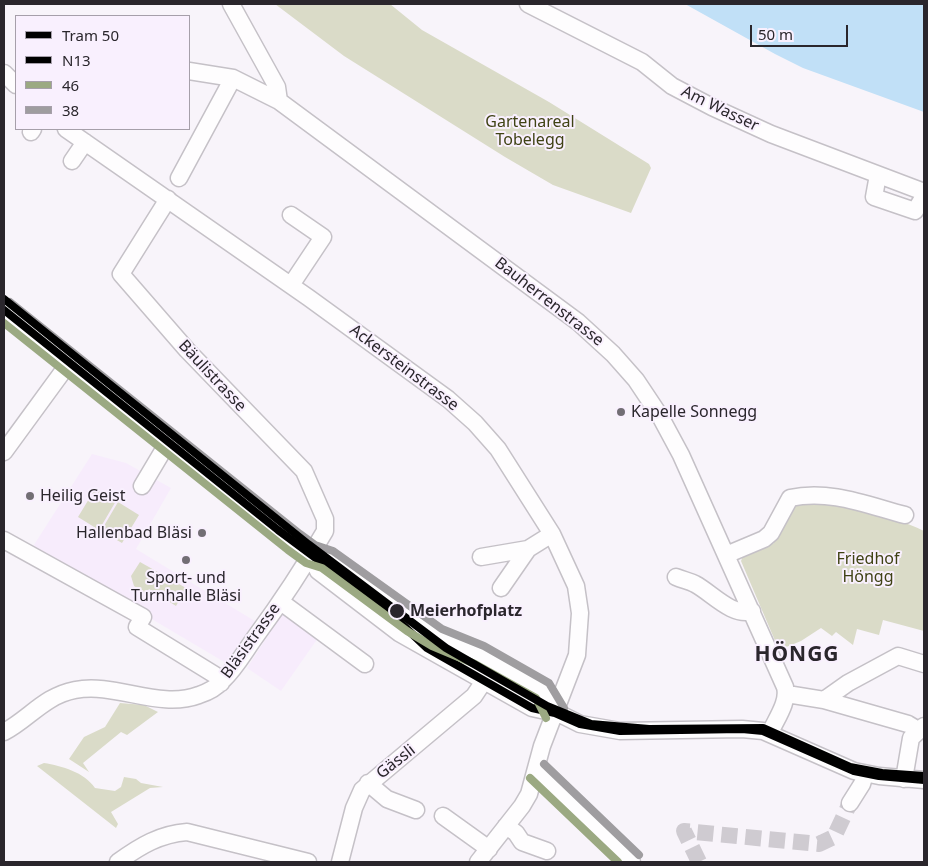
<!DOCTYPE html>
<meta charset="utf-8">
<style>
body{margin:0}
#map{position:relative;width:928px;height:866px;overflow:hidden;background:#f8f4fa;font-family:"Noto Sans",sans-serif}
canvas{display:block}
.frame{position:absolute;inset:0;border:5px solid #2a262c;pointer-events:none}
.legend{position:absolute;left:15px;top:15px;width:175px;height:115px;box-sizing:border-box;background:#f9f0fe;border:1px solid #a69faa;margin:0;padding:6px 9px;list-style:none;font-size:15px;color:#2a262c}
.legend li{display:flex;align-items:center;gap:10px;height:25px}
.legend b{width:25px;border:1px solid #a69faa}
.scale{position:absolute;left:750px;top:25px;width:98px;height:22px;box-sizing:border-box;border:2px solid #2a262c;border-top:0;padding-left:6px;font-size:15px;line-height:18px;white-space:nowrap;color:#2a262c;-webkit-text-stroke:4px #f9f0fe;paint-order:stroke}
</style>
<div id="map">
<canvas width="928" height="866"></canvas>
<div class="frame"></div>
<ul class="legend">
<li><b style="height:6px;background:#000"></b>Tram 50</li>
<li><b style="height:6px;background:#000"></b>N13</li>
<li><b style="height:6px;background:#9ba982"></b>46</li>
<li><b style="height:6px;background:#9f9da0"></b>38</li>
</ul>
<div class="scale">50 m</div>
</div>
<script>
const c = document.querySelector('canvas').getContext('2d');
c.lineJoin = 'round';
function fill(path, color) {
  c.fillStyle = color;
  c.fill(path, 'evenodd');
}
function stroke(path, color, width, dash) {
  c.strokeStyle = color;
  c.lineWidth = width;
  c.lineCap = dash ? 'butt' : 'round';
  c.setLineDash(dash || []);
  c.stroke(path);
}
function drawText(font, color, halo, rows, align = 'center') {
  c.font = font + ' "Noto Sans",sans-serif';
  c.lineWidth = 4;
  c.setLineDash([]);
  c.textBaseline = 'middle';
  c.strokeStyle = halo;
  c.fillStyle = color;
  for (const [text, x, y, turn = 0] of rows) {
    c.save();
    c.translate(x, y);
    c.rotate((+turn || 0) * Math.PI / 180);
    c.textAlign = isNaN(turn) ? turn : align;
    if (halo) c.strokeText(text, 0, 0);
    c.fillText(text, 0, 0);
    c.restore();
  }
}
fill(new Path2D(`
 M92 454 126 463 171 488 136 549 258 623 231 666 32 548Z
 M282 614 318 638 281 691 247 668Z`), '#f7ecfc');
fill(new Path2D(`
 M275 4H390L422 30 549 102 649 164 651 168 631 213 553 185 505 157 344 56Z
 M95 489 116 501 99 530 78 517Z
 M800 501C843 506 885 512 924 531V631L883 620 879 635 857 629 853 645 836 632 832 636 821 628 801 641 779 650 741 561 743 556 774 543C772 528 788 509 800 501Z
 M118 502 139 515 122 543 101 531Z
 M140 562 186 588 176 606 149 589 146 594 134 586 131 576Z
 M120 703 144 705 158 712 127 735 121 732 83 763 89 772 69 759 84 737 105 727Z
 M44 763C62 766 84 772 95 788L115 791 121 787 124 777 136 779 141 783 163 787 150 788 111 812 118 824 116 828 37 766Z`), '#dadbc8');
fill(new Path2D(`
 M685 4H924V112L803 68 775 54Z`), '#c1e0f7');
stroke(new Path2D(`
 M699 862 684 831 819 844 834 837 850 803`), '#cfcbd1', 16, [16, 8]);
const minor = new Path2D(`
 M231 4 277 87 279 101
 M528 4 642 62 672 86 712 107 771 134 924 192
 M189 71 233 78 279 101 578 322 613 354 636 380 660 416 681 455 785 687C789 702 776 719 770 733
 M4 73 16 85
 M66 129 309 298 448 399 475 423 498 449 552 534 576 586 580 613 577 655 542 746 529 794 522 806 478 862
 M31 132 33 129
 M72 161 85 142
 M878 175 874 197 915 211 924 196
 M179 178 233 78
 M291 215 323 237 291 285
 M4 310 294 542 311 554 327 559 413 623 437 638 479 655 543 691 555 713
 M4 452 69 363
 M142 486 164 449
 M4 540 143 617 137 627 215 675 221 683
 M311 554 318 571 399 633 532 708 555 713
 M726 555 764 539 771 533 790 498C829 489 867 505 905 515
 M481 557 528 549
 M676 577C683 580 689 581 695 584 712 593 732 617 752 611
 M501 588 528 549 552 534
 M281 602 365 664
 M787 694 824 700 908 724 918 730
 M824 700 848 683 898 656 924 664
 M546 707 580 724 620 731 742 729 763 731 854 771 879 776 924 780
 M4 732C29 719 44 696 75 690 116 682 159 710 199 695 208 692 216 688 222 681 236 668 245 651 256 636 281 602 304 567 325 531V519L304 471 187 350 121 274 168 199
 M537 771 632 862
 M904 779 911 738 924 726
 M368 783 387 799 416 810
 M850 803 862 784 865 774
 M443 816 489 849
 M506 826 516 833 522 842 547 851
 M118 862C140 846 160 834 187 832L308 862
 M340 862 354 808 362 790 474 696 484 681`);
stroke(minor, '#c5c1c7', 19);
stroke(minor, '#fefdfe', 16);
stroke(new Path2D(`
 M4 310 278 530 391 614 427 648 532 708 555 713 580 724 620 731 742 729 763 731 854 771 879 776 924 780`), '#000', 8);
stroke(new Path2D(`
 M4 323 288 550 306 563 322 568 407 631 432 646 475 664 536 698 546 718
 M530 778 618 862`), '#9ba982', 8);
stroke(new Path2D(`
 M10 302 300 534 315 545 333 551 442 629 484 646 549 683 564 708
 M544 764 639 855`), '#9f9da0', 8);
stroke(new Path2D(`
 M4 299 308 544 446 648 547 706 591 724 649 729 763 728 850 767 882 773 924 776`), '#000', 8);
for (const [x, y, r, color] of [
 [621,412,5,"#726e74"],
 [30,496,5,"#726e74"],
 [202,533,5,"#726e74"],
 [186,560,5,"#726e74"],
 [397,611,8,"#2a262c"]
]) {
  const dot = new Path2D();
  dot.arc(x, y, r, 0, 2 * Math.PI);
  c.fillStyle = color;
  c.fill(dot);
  stroke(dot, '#f9f0fe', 2);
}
drawText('16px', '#2a262c', '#f9f0fe', [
 ["Am Wasser",720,109,26],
 ["Bauherrenstrasse",549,302,38],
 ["Ackersteinstrasse",404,368,37],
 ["Bäulistrasse",212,376,47],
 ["Bläsistrasse",251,641,-54],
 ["Gässli",396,762,-38]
]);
drawText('16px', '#3f4214', '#f9f0fe', [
 ["Gartenareal",530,122],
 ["Tobelegg",530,140],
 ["Friedhof",868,559],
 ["Höngg",868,577]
]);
drawText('16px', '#2a262c', '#f9f0fe', [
 ["Kapelle Sonnegg",631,412],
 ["Heilig Geist",40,496],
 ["Hallenbad Bläsi",192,533,"right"],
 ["Sport- und",186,578,"center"],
 ["Turnhalle Bläsi",186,596,"center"]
], 'left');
drawText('bold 16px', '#2a262c', '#f9f0fe', [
 ["Meierhofplatz",410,611]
], 'left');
c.letterSpacing = '1px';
drawText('bold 21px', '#2a262c', '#f9f0fe', [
 ["HÖNGG",797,655]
]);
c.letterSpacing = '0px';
</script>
